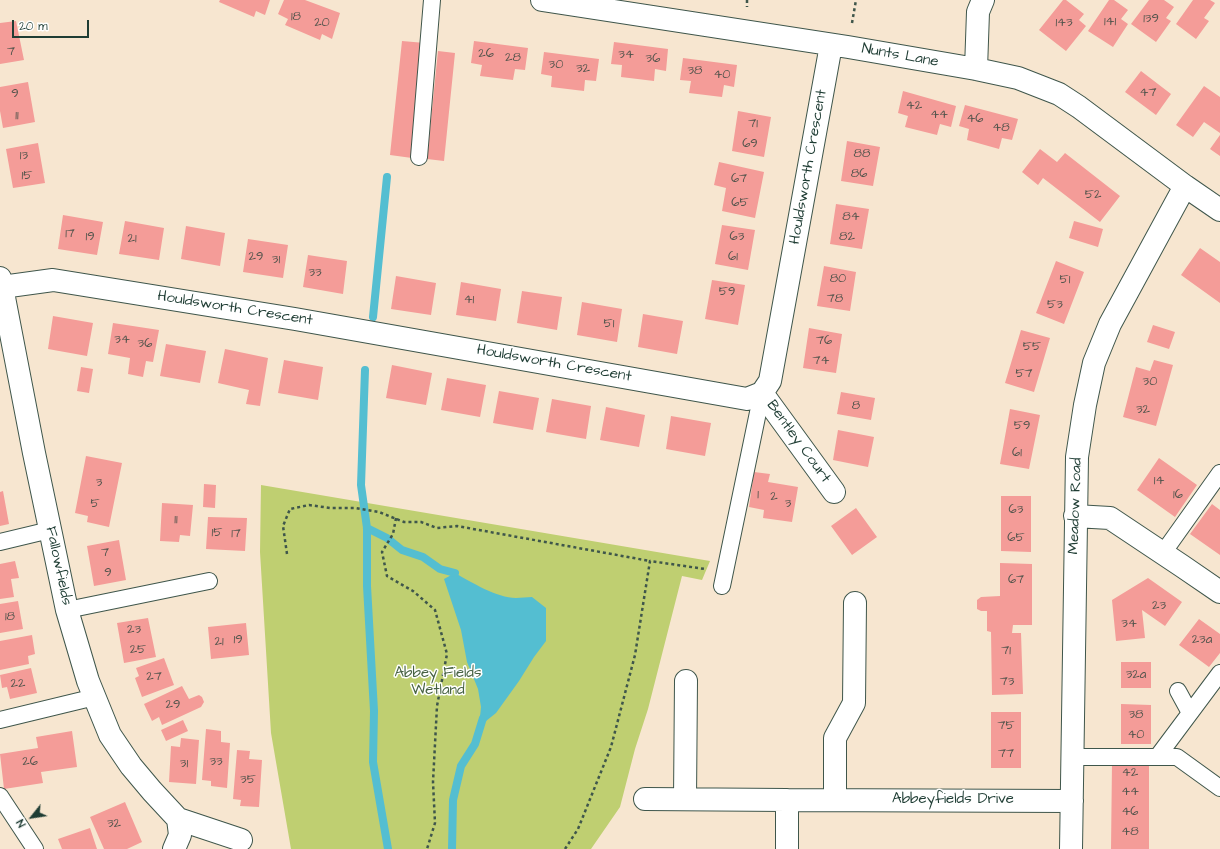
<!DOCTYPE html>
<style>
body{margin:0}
#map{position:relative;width:1220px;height:849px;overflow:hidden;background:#f7e6d0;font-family:"Architects Daughter",sans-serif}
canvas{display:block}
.north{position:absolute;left:12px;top:797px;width:40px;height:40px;-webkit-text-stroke:3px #fff;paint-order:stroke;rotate:240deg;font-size:11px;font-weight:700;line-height:16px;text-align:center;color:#1f3d34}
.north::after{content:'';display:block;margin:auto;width:14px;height:18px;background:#1f3d34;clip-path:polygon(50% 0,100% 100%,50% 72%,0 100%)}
.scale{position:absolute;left:12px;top:20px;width:77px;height:18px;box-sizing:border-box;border:2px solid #1f3d34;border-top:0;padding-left:5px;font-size:12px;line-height:14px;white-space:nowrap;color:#1f3d34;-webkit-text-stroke:3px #fff;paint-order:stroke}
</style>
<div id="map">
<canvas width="1220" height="849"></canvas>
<div class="north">N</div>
<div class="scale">20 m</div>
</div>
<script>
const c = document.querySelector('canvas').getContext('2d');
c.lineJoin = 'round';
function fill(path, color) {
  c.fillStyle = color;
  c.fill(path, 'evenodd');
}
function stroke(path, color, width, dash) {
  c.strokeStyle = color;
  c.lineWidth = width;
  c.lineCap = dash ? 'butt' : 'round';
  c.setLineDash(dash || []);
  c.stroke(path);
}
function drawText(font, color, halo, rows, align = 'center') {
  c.font = font + ' "Architects Daughter",sans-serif';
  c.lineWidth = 3;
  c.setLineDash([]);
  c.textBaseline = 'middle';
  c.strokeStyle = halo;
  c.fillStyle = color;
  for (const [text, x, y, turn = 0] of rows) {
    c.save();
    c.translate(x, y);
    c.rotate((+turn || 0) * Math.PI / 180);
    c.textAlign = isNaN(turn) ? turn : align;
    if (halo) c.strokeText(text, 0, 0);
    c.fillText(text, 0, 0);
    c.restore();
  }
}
fill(new Path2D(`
 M261 485 710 561 702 580 682 576 648 709 635 749 620 807 591 849H291L271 733 260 552Z`), '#bfcf71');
fill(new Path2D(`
 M455 573C471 582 497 598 516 598 521 598 527 597 532 597L546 608V641L534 657 519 681 496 713 486 721 480 717 481 707 478 689 467 662 461 630 444 579Z`), '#54bed1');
stroke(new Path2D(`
 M373 317 387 177
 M365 370 361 485 367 528V586L374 711 373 762 388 849
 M367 528 387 538 402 550 423 557 440 569 455 573
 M452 849 453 800 461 766 475 744 483 718`), '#54bed1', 8);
fill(new Path2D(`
 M220 0H270L265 15 256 11 254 17 219 2Z
 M284 0H305L340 13 332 39 322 34 320 40 285 25 288 19 278 14Z
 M1063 0H1066L1084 14 1079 20 1086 26 1066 51 1039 30Z
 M1109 0H1114L1128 10 1121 19 1128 24 1113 47 1088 31Z
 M1149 0H1164L1174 7 1166 18 1171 21 1156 42 1131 24Z
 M1193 0H1210L1215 3 1204 18 1209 21 1196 39 1176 24Z
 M16 21 24 60 0 64V23Z
 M402 41 425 43 412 158 390 155Z
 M474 41 528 48 525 70 515 69 513 80 480 76 482 65 471 63Z
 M614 42 668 49 666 71 655 69 654 81 621 77 622 65 611 64Z
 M438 51 455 53 444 161 427 159Z
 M544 52 599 59 596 81 585 80 584 91 551 87 552 76 541 74Z
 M683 58 737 65 734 87 724 85 722 97 689 93 691 81 680 80Z
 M1141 71 1171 94 1156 115 1125 92Z
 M28 82 35 122 3 128 0 111V87Z
 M1204 86 1220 97V133L1204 122 1193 137 1176 125Z
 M903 91 956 106 951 127 940 124 937 135 905 127 908 116 898 113Z
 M965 105 1018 119 1012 140 1002 138 999 149 967 140 969 129 959 126Z
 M738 111 771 117 764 157 732 151Z
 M1220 135V156L1210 149Z
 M847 141 880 147 873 186 841 181Z
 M38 143 45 183 13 188 6 149Z
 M1040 149 1057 162 1065 153 1120 196 1100 222 1043 178 1038 185 1022 172Z
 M719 162 764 172 755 218 722 211 726 188 714 185Z
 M836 204 869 209 862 249 830 244Z
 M63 215 103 222 97 255 58 249Z
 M125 221 164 228 159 260 119 254Z
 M1074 221 1103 229 1098 247 1069 238Z
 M722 225 755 230 748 270 715 264Z
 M186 226 225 233 220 266 181 259Z
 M248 239 288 245 283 278 243 272Z
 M1200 248 1220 262V303L1181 275Z
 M308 255 347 261 343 294 303 287Z
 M1056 261 1084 272 1064 324 1036 313Z
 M824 266 856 272 850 311 817 306Z
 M396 276 436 283 431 315 391 309Z
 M712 280 745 285 738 325 705 319Z
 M461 282 501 289 496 321 456 315Z
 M522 291 562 297 557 330 517 323Z
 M582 302 622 309 617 342 577 335Z
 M643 314 683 321 677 354 638 347Z
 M53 316 93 323 87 356 48 349Z
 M113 323 159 330 153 362 146 361 143 377 128 374 130 358 108 354Z
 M1153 325 1175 332 1169 349 1147 342Z
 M809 328 842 334 836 373 803 368Z
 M1021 330 1050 338 1034 392 1005 383Z
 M166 344 206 351 200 383 160 376Z
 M225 349 268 358 260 406 246 404 249 390 218 383Z
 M284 360 323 367 318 400 278 393Z
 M1154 360 1173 365 1156 426 1123 417 1136 367 1150 371Z
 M392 365 432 373 426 405 386 398Z
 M81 367 93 369 89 393 77 391Z
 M447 378 486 385 480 417 441 410Z
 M499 391 539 398 533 430 493 423Z
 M841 392 875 398 871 420 837 414Z
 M552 399 591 406 586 439 546 432Z
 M606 407 645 415 639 447 600 440Z
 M1010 409 1040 415 1029 469 1000 464Z
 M671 416 711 423 705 456 666 449Z
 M838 430 874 437 868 467 833 460Z
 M86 456 122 463 109 527 87 522 88 516 75 513Z
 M1159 458 1197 485 1175 517 1137 490Z
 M754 472 770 474 768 482 798 487 792 522 763 518 764 510 749 507Z
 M204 484 216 485 215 508 203 507Z
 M3 491 9 524 0 526V492Z
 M1001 496H1031V552L1001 551Z
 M162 503 193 505 190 536 180 535 179 542 160 541Z
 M1212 504 1220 510V555L1190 534Z
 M856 508 877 537 852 555 831 526Z
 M208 517 247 518 245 551 206 549Z
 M119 540 126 580 94 586 87 546Z
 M15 561 19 578 11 579 14 597 0 599V564Z
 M1000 563 1032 564V625H1013L1012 633H1021L1023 694 992 695 991 632 987 631V611H981L977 609V600L981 597 1000 596Z
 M1148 578 1182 602 1165 626 1142 610 1145 638 1116 641 1112 600Z
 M18 601 23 629 0 633V604Z
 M148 618 156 657 124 663 117 623Z
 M1199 619 1220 634V653L1209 667 1179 645Z
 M246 623 249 655 211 659 208 627Z
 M32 635 35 654 28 656 29 664 0 670V641Z
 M164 658 174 685 142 697 135 678 139 676 136 668Z
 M1121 662H1151V688H1121Z
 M31 668 37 693 10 699 7 687 2 688 0 675Z
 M182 686 189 699 199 695 202 697 204 702 201 707 162 725 159 717 152 721 144 704Z
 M1121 704 1151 705V744H1121Z
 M991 712H1021V768H991Z
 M183 720 188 731 166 741 161 730Z
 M206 729 221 731V742L230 743 227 788 211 786V781L202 780Z
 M72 731 77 767 41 772 43 783 4 789 0 754 38 748 36 737Z
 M181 738 199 740 196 784 169 782 171 746 180 747Z
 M237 750 250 751 249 759 262 760 259 807 240 806 241 800 233 799Z
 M1112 763H1149V849H1111Z
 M125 802 142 842 127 849H104L90 817Z
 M90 828 97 849H62L58 839Z`), '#f49c98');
const lane = new Path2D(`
 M419 157 432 0
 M0 542 50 530
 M1163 553 1220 473
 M722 586 762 393
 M67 610 209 581
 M1178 691 1190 713
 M0 720 95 697
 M1158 756 1220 673
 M1073 757H1177L1220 788
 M0 796 35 849`);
const street = new Path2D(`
 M542 0 848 47 976 69 1018 78 1059 94 1079 107 1185 186 1220 210
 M976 69 978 12 983 0
 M0 278 2 287 53 280 295 319 747 399 762 393 770 381 831 45
 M2 287 34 453 67 610 88 681 110 735 131 766 152 791 178 819 180 835 174 849
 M762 393 834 492
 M1075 516 1110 518 1182 566 1220 592
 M645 799 787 800
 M685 799 686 681
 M835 800V738L854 703 855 603
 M178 819 241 840
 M787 849V800L1072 801
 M1071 849 1077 457 1085 405 1094 363 1110 324 1185 186`);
stroke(lane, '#3f564b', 18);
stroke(street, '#3f564b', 24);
stroke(new Path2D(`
 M747 0V7
 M852 23 856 0
 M396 518 393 534 382 552 387 576 413 591 435 610 447 654 437 706 433 782 435 823 427 849
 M287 554 283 526 290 509 309 505 330 508H355L379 512 404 522H421L437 528 457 526 650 561
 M565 849 578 829 611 747 635 655 650 561 705 569`), '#3f564b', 2.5, [3, 3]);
stroke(lane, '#fff', 16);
stroke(street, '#fff', 22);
drawText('13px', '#54554d', null, [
 ["18",296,17],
 ["139",1151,19],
 ["141",1110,22],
 ["20",322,23],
 ["143",1064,23],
 ["7",11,52],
 ["26",486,54],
 ["34",626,55],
 ["28",513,58],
 ["36",653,59],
 ["30",556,65],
 ["32",583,69],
 ["38",695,71],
 ["40",722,75],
 ["47",1148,93],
 ["9",15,94],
 ["42",914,106],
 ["44",939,115],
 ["11",17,116],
 ["46",975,119],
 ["71",753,124],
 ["48",1001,128],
 ["69",750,144],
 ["88",862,154],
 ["13",24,156],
 ["86",859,174],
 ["15",27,176],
 ["67",739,179],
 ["52",1093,195],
 ["65",740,203],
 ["84",851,217],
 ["17",70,234],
 ["19",90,237],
 ["63",737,237],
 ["82",847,237],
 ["21",132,239],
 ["29",256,257],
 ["61",733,257],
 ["31",276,260],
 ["33",315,273],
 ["80",838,279],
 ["51",1065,280],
 ["59",727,292],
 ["78",835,299],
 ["41",469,300],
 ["53",1055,305],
 ["51",609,324],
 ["34",122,340],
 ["76",824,341],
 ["36",145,344],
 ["55",1032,347],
 ["74",821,361],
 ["57",1024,374],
 ["30",1150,382],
 ["8",856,406],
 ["32",1143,410],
 ["59",1022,426],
 ["61",1017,453],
 ["14",1159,481],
 ["3",99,483],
 ["1",758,495],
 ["16",1178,495],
 ["2",774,497],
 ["5",95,504],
 ["3",788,504],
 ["63",1016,510],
 ["11",176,520],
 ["15",217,533],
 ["17",236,534],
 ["65",1016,538],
 ["7",105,553],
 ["9",108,573],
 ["67",1016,580],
 ["23",1159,606],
 ["18",10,617],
 ["34",1129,624],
 ["23",134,630],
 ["19",238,640],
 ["23a",1202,640],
 ["21",219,642],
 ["25",138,650],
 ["71",1006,651],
 ["32a",1136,675],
 ["27",154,677],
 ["73",1007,682],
 ["22",18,684],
 ["29",173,705],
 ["38",1136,715],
 ["75",1006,726],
 ["40",1136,735],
 ["77",1006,754],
 ["26",30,762],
 ["33",216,762],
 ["31",184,764],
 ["42",1130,773],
 ["35",248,780],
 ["44",1130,792],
 ["46",1130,812],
 ["32",114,824],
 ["48",1130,832]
]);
drawText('15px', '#1f3d34', '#fff', [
 ["Nunts Lane",900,56,10],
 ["Houldsworth Crescent",809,167,-80],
 ["Houldsworth Crescent",235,309,9],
 ["Houldsworth Crescent",554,364,10],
 ["Bentley Court",798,442,54],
 ["Meadow Road",1076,506,-88],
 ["Fallowfields",58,566,78],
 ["Abbeyfields Drive",953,800]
]);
drawText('15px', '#476243', '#fff', [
 ["Abbey Fields",438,674],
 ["Wetland",438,691]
]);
</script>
